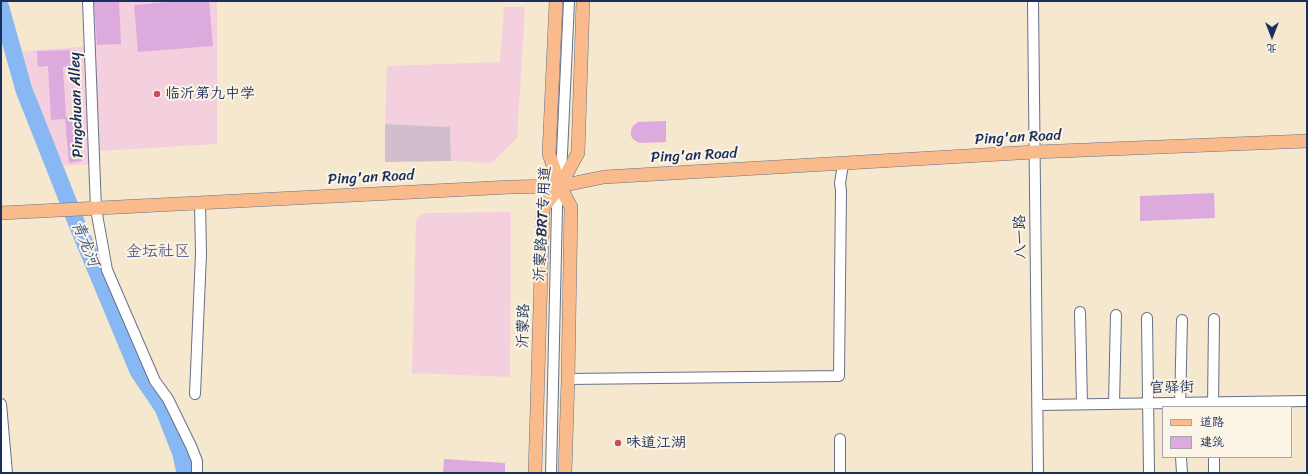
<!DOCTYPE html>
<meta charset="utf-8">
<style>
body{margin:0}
#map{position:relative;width:1308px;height:474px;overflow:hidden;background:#f5e8cf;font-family:Sriracha,"LXGW WenKai TC",sans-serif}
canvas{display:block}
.frame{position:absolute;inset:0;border:2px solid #1b2f5e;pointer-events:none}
.legend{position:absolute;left:1162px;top:406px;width:130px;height:52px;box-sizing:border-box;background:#fcf5e5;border:1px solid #a2a6af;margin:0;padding:5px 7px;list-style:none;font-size:12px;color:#1b2f5e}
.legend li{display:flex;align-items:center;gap:8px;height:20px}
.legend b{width:20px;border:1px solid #a2a6af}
.north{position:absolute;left:1252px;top:16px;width:40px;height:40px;-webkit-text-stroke:3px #fcf5e5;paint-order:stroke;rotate:180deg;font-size:11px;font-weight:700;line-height:16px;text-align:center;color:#1b2f5e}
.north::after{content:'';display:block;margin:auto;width:14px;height:18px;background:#1b2f5e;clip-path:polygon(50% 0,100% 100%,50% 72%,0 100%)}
</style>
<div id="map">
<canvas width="1308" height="474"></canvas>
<div class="frame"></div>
<ul class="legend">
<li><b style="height:5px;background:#fabb8c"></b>道路</li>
<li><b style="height:11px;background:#ddaade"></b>建筑</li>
</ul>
<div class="north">北</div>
</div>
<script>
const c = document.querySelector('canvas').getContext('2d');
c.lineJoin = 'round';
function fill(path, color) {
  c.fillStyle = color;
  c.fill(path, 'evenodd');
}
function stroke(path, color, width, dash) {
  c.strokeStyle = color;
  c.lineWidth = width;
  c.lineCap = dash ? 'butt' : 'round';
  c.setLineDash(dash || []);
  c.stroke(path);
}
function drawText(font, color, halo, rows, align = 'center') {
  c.font = font + ' Sriracha,"LXGW WenKai TC",sans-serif';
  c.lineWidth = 4;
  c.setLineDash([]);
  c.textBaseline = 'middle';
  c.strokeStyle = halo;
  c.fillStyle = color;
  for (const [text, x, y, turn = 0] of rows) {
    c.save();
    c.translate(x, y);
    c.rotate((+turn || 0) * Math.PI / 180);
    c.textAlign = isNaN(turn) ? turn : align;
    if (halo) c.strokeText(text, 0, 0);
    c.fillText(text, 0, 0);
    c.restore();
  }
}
fill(new Path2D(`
 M92 1H217V144L99 151 94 62 84 63 90 164 64 166 42 117 22 52 36 50 95 46Z
 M504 7H525L517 138 491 163 451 161 450 127 385 124 387 66 500 62Z
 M511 212 510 377 412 373 416 221 422 213Z`), '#f4cfde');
fill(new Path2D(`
 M385 124 450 127 451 161 385 162Z`), '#d0bdce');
stroke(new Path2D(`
 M1 8 24 90 79 229 138 371 163 408 181 454 185 473`), '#88b8f4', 17);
fill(new Path2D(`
 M94 1H119L121 44 97 45Z
 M179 1H209L213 46 138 52 134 5Z
 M76 50 77 66 63 67 66 117 79 116 82 161 69 163 65 119 51 120 48 66 38 67 37 51Z
 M666 121V142L639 143 633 139 631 136V130L633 126 638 122Z
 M1214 193 1215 218 1140 221V196Z
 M444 459 505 463V473H443Z`), '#ddaade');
const minor = new Path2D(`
 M88 1 96 209 107 270 155 381 168 399 191 446 197 461V473
 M1033 1 1038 473
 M1080 312 1082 404
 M1147 318 1149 473
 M568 379 839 376 841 191 840 183 843 164
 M195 394 201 254 200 203
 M1 404 7 473
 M1114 404 1116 315
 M1038 405 1307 401
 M1180 407 1182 320
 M1213 407 1214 319
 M1181 457 1182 473
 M1214 457V473
 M551 473 557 207 560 186 562 154 569 1
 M840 473V439`);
const major = new Path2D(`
 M556 1 549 154 560 186 571 207 568 379 565 473
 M1 213 511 187 560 186 604 177 1035 152 1307 141
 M535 473 543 208 560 186 578 153 583 1`);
stroke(minor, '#677086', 12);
stroke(major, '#677086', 14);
stroke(minor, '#fff', 10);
stroke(major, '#fabb8c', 13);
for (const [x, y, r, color] of [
 [157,94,4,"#d1495b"],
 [618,443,4,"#d1495b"]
]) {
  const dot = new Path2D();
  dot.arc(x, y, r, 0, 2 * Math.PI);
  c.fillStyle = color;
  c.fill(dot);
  stroke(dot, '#fcf5e5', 1.5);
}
drawText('15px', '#1b2f5e', '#fcf5e5', [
 ["临沂第九中学",165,94],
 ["味道江湖",626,443]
], 'left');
drawText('15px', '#1b2f5e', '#fcf5e5', [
 ["Pingchuan Alley",77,105,-92],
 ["Ping'an Road",1018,138,-3],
 ["Ping'an Road",694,156,-3],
 ["Ping'an Road",371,178,-3],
 ["沂蒙路BRT专用道",543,224,-87],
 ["八一路",1021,237,-91],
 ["沂蒙路",524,326,-89],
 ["官驿街",1172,388,-1]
]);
drawText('italic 16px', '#3c588b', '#fcf5e5', [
 ["青龙河",85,244,68]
]);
drawText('16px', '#5f5a8b', '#fcf5e5', [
 ["金坛社区",158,252]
]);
</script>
